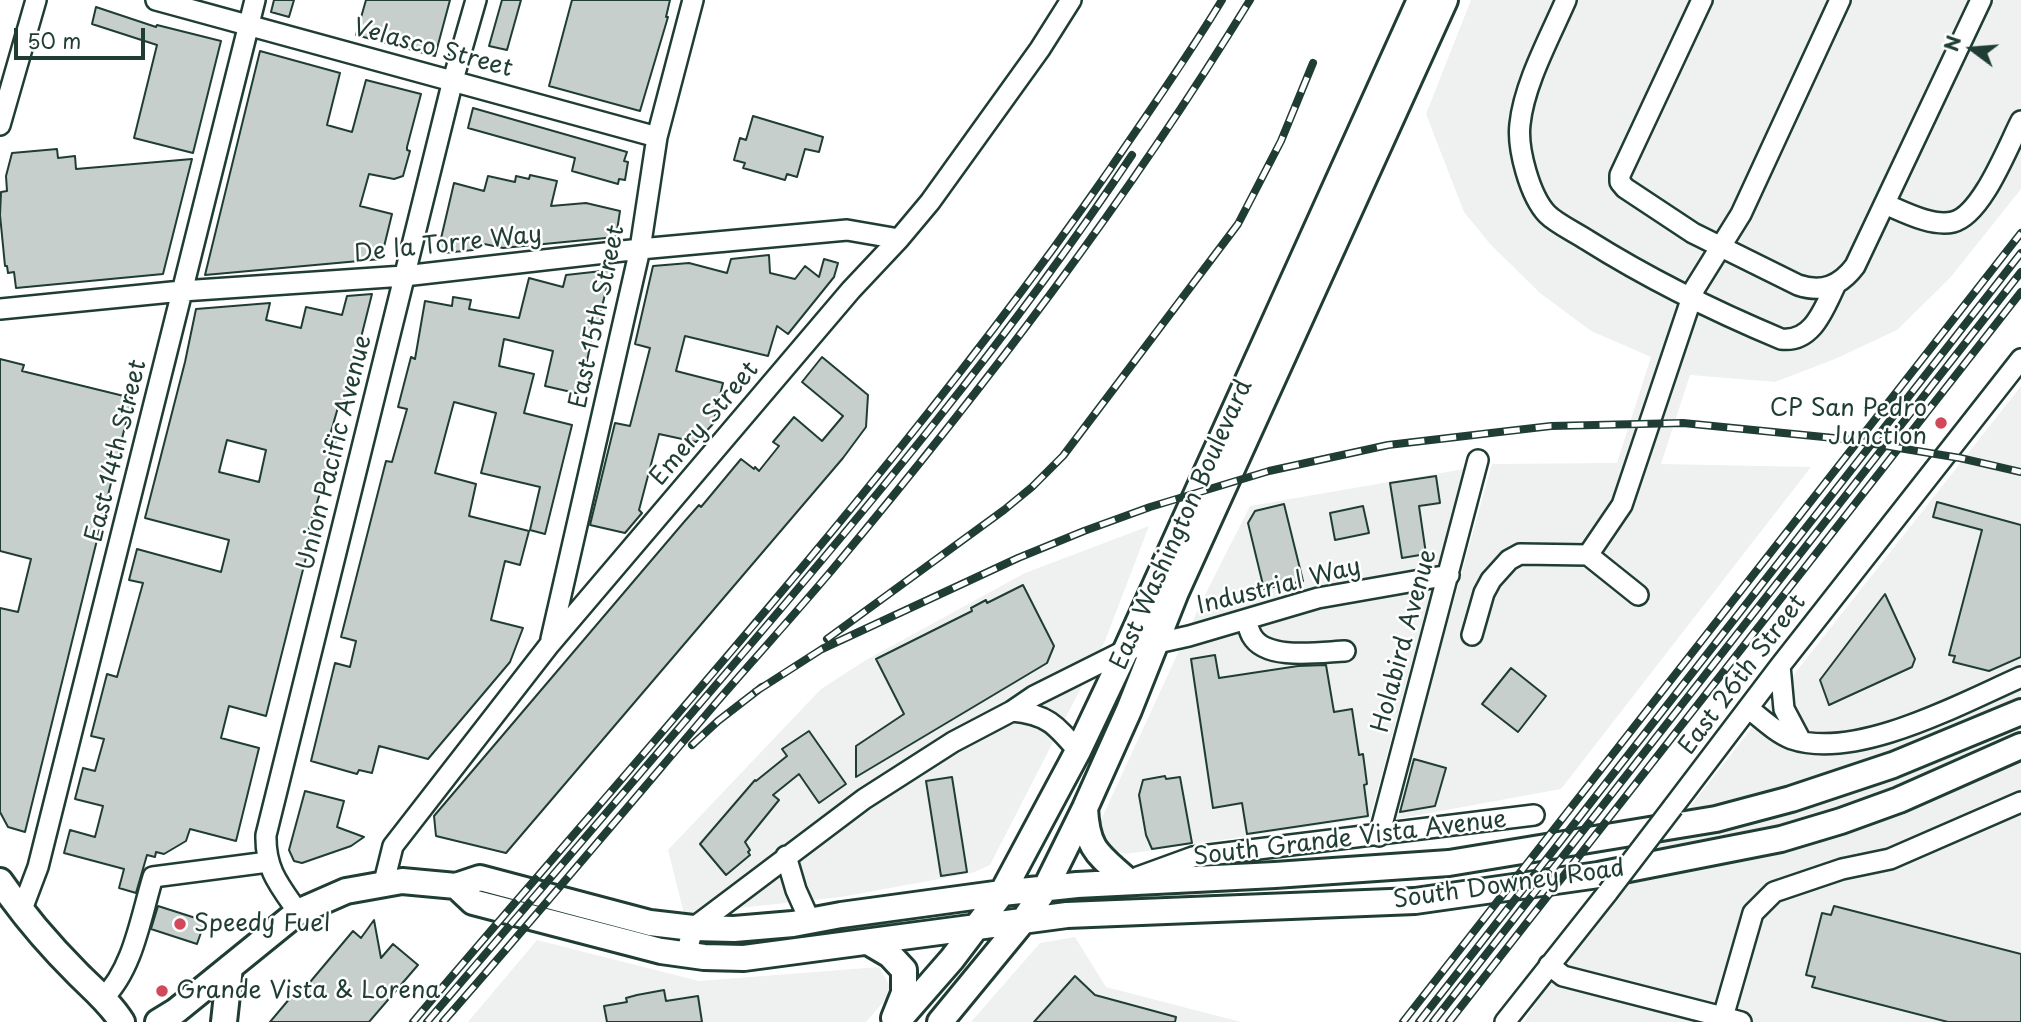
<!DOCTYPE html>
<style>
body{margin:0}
#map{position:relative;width:2021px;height:1022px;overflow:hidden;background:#fff;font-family:"Playpen Sans",sans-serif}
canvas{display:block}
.north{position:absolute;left:1937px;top:14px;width:70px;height:70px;-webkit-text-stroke:5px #fff;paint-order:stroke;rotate:286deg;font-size:19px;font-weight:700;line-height:28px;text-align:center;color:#1f3d34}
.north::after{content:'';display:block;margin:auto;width:24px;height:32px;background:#1f3d34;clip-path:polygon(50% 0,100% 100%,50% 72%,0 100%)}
.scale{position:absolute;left:14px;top:28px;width:131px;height:32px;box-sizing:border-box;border:4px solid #1f3d34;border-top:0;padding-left:9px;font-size:21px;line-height:24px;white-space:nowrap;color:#1f3d34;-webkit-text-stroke:5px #fff;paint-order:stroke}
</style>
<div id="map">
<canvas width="2021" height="1022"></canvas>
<div class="north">N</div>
<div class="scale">50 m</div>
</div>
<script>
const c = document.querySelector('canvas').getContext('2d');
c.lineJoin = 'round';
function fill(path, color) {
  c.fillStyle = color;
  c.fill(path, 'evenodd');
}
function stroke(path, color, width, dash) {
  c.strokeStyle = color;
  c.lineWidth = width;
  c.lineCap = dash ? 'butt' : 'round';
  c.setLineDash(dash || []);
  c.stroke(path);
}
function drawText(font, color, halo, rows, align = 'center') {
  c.font = font + ' "Playpen Sans",sans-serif';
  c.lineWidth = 5;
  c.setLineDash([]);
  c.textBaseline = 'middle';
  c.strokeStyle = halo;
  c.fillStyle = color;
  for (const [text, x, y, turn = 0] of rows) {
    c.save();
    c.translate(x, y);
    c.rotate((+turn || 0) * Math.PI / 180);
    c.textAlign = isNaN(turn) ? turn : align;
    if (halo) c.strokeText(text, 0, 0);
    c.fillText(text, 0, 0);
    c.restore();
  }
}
fill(new Path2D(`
 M1471 0H2021V189L1950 278 1897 330 1835 359 1775 382 1690 375 1661 464 1811 467 1561 789 1397 819 1394 815 1492 464 1617 463 1651 357 1591 331 1540 293 1490 244 1464 212 1426 114Z
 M2021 386V1022H1524L1540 997Z
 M1464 469 1370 818 1126 854 1115 851 1107 844 1102 835 1100 822 1201 603 1250 506Z
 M1149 526 1105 641 990 865 972 873 841 897 684 914 668 850 821 689 866 660 1025 573Z
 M1075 937 1106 987 1241 1022H971L1040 943Z
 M537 940 699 981 879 967 893 991 866 1022H468Z`), '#eef1f0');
const building = new Path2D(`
 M274 0H294L289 17 271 12Z
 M366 0H450L435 56 356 35Z
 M502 0H521L507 50 489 46Z
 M572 0H670L666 17H668L640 111 549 86Z
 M96 7 156 27 157 25 221 41 193 153 134 138 157 45 92 24Z
 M260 51 340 73 327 125 352 132 366 80 421 94 407 147V150L410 151 403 176 394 179 369 174 360 206 392 214 381 259 205 275Z
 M473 108 627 152 624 161 628 162 625 180 619 179 618 184 572 171 575 158 468 128Z
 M753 116 823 137 819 152 805 149 797 177 787 174 785 180 743 168 745 163 734 160 740 138 746 140Z
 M57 149 58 158 75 156 76 169 192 159 163 274 16 288 14 272 8 273 7 266H5L0 215 1 192 7 191 6 176 12 153Z
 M530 175 557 181 551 206 586 203 620 211 616 237 503 248 475 242 473 250 444 253 439 247 454 183 484 191 488 176 515 182 516 176 529 179Z
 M769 255 770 273 795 279 805 266 819 277 824 259 838 263 834 277 788 334 777 326 768 356 685 336 676 371 723 383 713 424 696 442 659 434 639 510 642 513 625 533 590 525 615 423 630 426 650 348 635 344 653 266 689 263 727 273 731 259Z
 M611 270 598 323H595L580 394 545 386 553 351 504 339 499 366 534 374 524 413 572 425 545 534 530 530 540 487 481 473 496 413 454 402 435 473 476 484 469 516 529 531 520 565 505 561 491 620 523 628 510 662 428 759 379 746 372 773 359 770 357 774 311 761 335 663 350 667 356 641 341 637 386 461 392 462 407 409 398 407 411 357 415 359 425 301 452 306 453 297 471 300 469 309 519 318 529 278 563 287 566 275Z
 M372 294 344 405 339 404 330 435 337 437 309 529 313 530 266 716 229 706 221 738 259 748 236 841 190 829 186 841 164 854 156 852 155 857 147 855 136 893 119 888 124 869 64 853 70 830 95 837 103 806 75 799 83 768 95 771 104 739 91 736 107 674 117 677 143 583 129 580 137 549 221 572 229 540 145 518 185 362 196 309 270 303 266 320 301 328 306 307 342 315 347 296ZM227 440 266 450 259 482 219 472Z
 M822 357 868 395 866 427 843 458 506 853 436 836 434 816 684 522 699 505 701 507 741 459 754 469 755 467 759 471 779 446 773 442 794 417 822 441 843 416 802 382Z
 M0 359 24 365 22 371 132 398 25 832 8 827 0 812V608L18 612 31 559 0 551Z
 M1436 476 1440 503 1419 506 1426 554 1402 558 1390 483Z
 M1937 502 2021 525V657L1989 671 1953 662 1955 656 1949 655 1982 530 1933 517Z
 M1284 504 1303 581 1264 589 1248 523 1255 511Z
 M1363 506 1369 533 1335 540 1330 513Z
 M1023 585 1054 646 1047 663 856 777V746L904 714 876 659 972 611 971 608 986 600 987 603Z
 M1885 594 1915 659 1912 667 1829 705 1820 680Z
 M1215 655 1219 678 1298 666 1326 665 1334 712 1352 709 1359 755 1363 754 1367 784 1364 785 1368 816 1247 834 1242 803 1213 808 1191 659Z
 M1511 668 1546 696 1518 732 1482 704Z
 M809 731 846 784 819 803 799 774 773 795 779 800 745 842 750 850 748 852 750 855 726 875 700 844 755 780 756 781 787 756 782 749Z
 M1414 759 1446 768 1435 806 1400 812Z
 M1165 776 1166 779 1180 777 1192 843 1152 849 1146 835 1139 795 1143 780Z
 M952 777 967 872 941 876 926 781Z
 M305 791 344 801 337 827 364 837 351 846 302 863 294 861 289 850Z
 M158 906 205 921 197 944 151 929Z
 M1834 906 2021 954V1022H1948L1812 987 1815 977 1806 975 1822 913 1831 915Z
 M374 920 381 958 393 944 418 965 369 1022H270L296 991 300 994 353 931 361 938Z
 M1075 976 1095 995 1176 1017 1175 1022H1034Z
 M664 990 666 1001 698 996 702 1022H607L604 1006 627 1002 626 998 637 995Z`);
fill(building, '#c7cfcc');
stroke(building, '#1f3d34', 2);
const minor = new Path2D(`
 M156 0 657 137
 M1566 0C1550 37 1524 84 1520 124 1517 149 1530 196 1547 214 1557 224 1575 232 1587 240 1649 279 1714 311 1781 339 1813 343 1824 308 1836 284
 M1702 0 1620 175V182L1625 188 1693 233 1798 285C1822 293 1840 286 1855 266L1981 0
 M0 125 36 0
 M1885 204C1904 212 1932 227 1953 222 1982 215 2008 146 2021 121
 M0 309 182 291 404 276 640 249 847 230 899 239
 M1588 555 1622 505 1695 288 1741 214 1840 0
 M1246 620C1248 625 1249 631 1252 636 1266 661 1321 652 1345 651
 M1472 635 1484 593 1491 580 1509 560 1520 554 1588 555 1638 595
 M551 639 640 249 657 137 693 0
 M1780 666 1784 709 1801 741
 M1748 708C1761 718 1776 733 1792 739 1856 761 1962 703 2021 677
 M1012 711C1047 714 1056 725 1078 751
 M1673 807 1780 666 2021 359
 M1379 836 1478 460
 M786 856 796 890 810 921
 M1138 877 1193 857 1534 815
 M384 882 393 846 550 644 851 290 899 239 930 202 1040 49 1071 0
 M21 912 38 867 255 0
 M298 912C279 885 265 869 266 835L453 80 476 0
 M686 955 693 928 864 799 953 742 1012 711 1034 696 1126 650 1189 636 1318 598 1449 575
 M1549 965 1563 976 1723 1017
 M103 998C133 970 141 916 153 877L268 862
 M1505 1022 1608 892
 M1741 1022 1723 1017 1753 913 1774 892 1842 869 1890 859 2021 802`);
const major = new Path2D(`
 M1085 808C1087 850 1098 854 1128 881
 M0 881C23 915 49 945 78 974 93 989 110 1003 122 1022
 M456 886 473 902 661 951 704 957 744 958 1067 915 1415 901 1598 875 1781 839 1841 821 1899 800 2021 746
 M868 942 890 955 904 970V993L894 1018
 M158 1022 176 1011 298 912 346 891 402 881 456 886 480 878 650 923 693 928 734 929 793 924 841 915 1002 893 1077 885 1275 875 1449 863 1716 819 1791 799 1893 765 2021 712
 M224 1022 230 967
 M897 1022 952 959 1002 893 1078 751 1126 650 1420 0
 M940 1022 1023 921 1045 889 1085 808 1129 710 1176 592 1445 0`);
stroke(minor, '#1f3d34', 24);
stroke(major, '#1f3d34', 30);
stroke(minor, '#fff', 19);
stroke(major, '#fff', 24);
const rail = new Path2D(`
 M827 639 1004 510 1032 487 1063 456 1238 224 1281 141 1313 63
 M755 692 822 649 1018 558 1084 531 1150 507 1269 471 1388 445 1551 426 1683 423 1844 439 1960 458 2021 472
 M692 745 718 721 762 687
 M413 1022C650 742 900 471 1110 169 1148 113 1187 58 1222 0
 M427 1022C527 905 627 789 727 672 869 506 1010 338 1132 155
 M443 1022C535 917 625 810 716 703 754 659 794 615 832 570 983 389 1127 201 1250 0
 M1403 1022 2021 233
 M1419 1022 2021 253
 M1433 1022 2021 272
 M1449 1022 2021 292`);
stroke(rail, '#1f3d34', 8);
stroke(rail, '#fff', 5, [16]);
const minorBridge = new Path2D(`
 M1608 892 1673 807`);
stroke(minorBridge, '#1f3d34', 24, []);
stroke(minorBridge, '#fff', 19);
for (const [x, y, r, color] of [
 [1941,423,7,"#d1495b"],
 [180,924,7,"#d1495b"],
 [162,991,7,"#d1495b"]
]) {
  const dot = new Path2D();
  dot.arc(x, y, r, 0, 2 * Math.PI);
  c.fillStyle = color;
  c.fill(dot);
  stroke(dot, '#fff', 2.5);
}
drawText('24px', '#1f3d34', '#fff', [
 ["Velasco Street",433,49,15],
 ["De la Torre Way",448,245,-6],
 ["East 15th Street",598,317,-78],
 ["Emery Street",705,424,-50],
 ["East 14th Street",117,451,-76],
 ["Union Pacific Avenue",335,453,-76],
 ["East Washington Boulevard",1182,525,-66],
 ["Industrial Way",1279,587,-14],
 ["Holabird Avenue",1405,641,-75],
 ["East 26th Street",1743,675,-53],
 ["South Grande Vista Avenue",1350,839,-7],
 ["South Downey Road",1509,885,-8]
]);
drawText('24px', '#1f3d34', '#fff', [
 ["CP San Pedro",1927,409,"right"],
 ["Junction",1927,437,"right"],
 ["Speedy Fuel",194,924],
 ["Grande Vista & Lorena",176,991]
], 'left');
</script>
